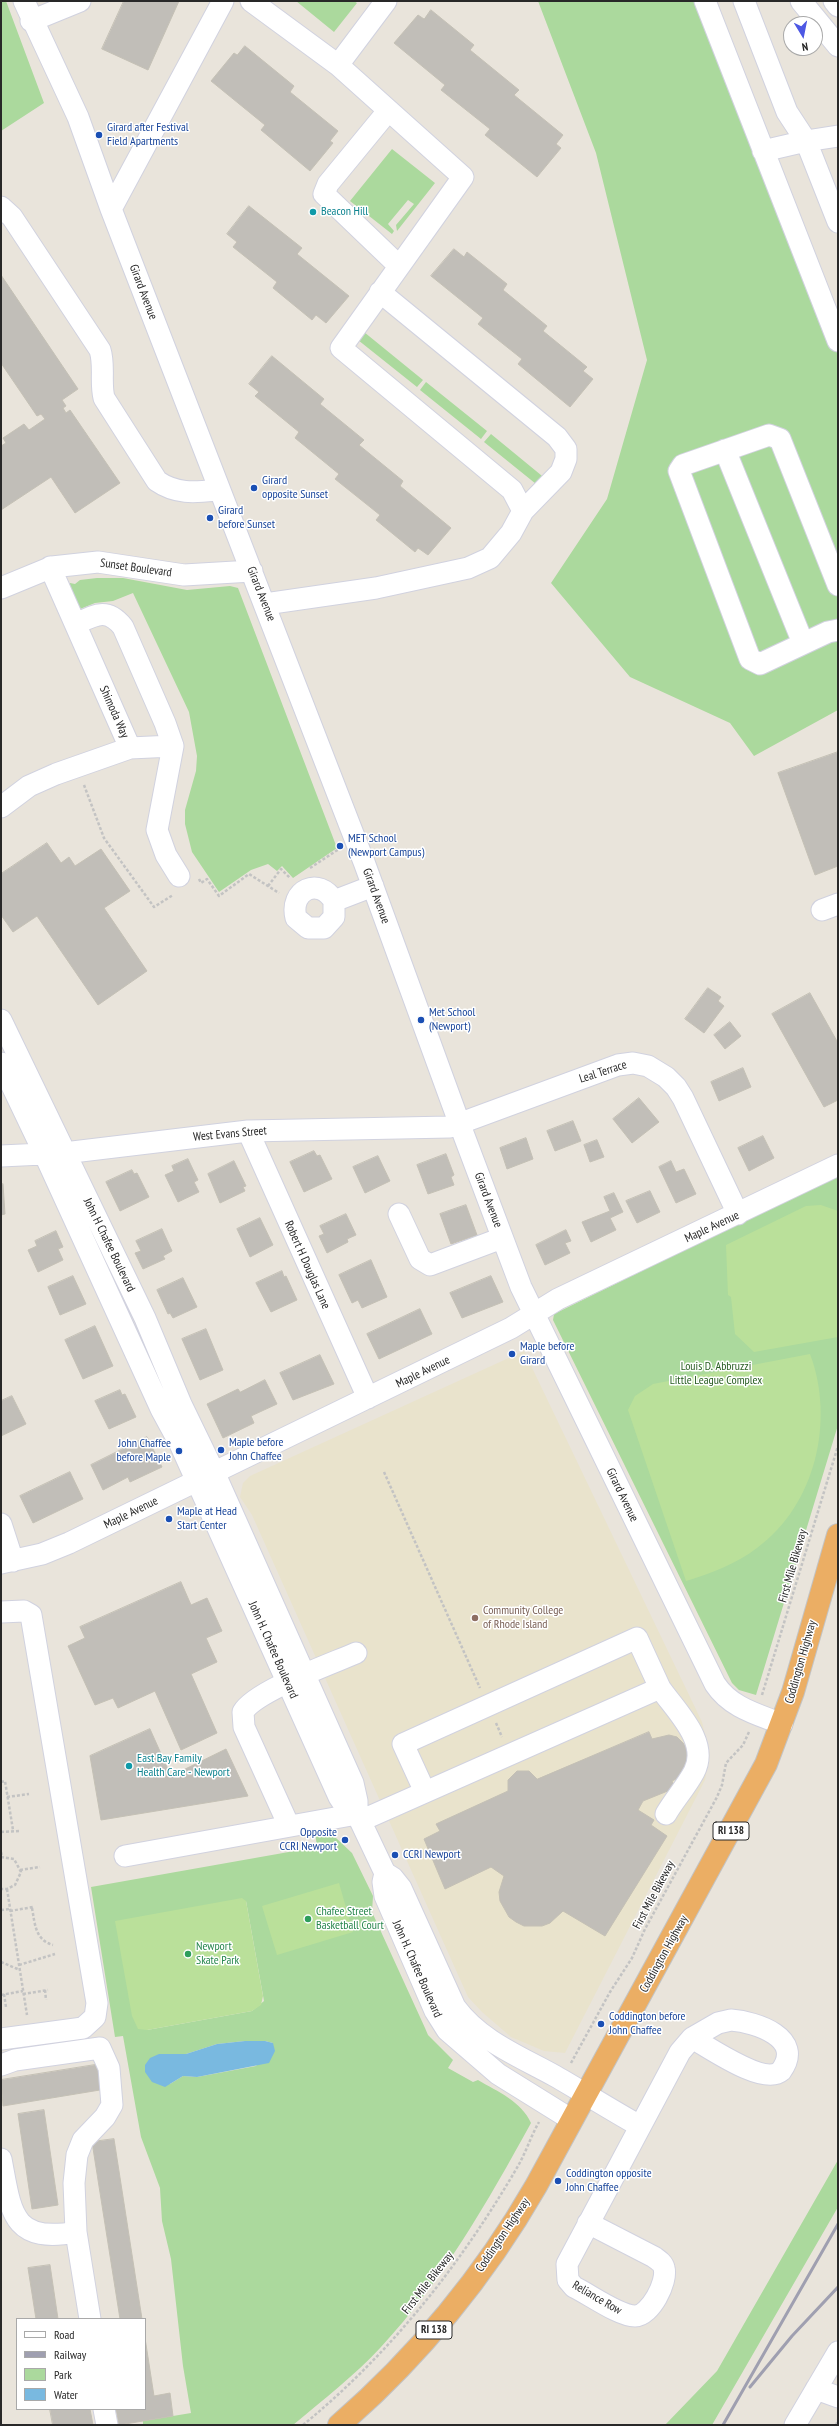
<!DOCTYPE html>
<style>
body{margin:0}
#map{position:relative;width:839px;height:2426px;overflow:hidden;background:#e9e4db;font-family:"PT Sans Narrow",sans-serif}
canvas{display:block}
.frame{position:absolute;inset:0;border:2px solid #282828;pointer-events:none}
.legend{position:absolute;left:16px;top:2318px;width:130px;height:92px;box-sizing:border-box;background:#fff;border:1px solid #a9a9a9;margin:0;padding:5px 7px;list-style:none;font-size:12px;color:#282828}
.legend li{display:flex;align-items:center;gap:8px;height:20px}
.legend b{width:20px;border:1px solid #a9a9a9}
.north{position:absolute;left:783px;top:16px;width:40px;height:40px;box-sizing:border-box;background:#fff;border:1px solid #a9a9a9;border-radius:50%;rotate:170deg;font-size:11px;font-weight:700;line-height:16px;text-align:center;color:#282828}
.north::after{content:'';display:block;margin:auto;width:14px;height:18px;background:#4d58e4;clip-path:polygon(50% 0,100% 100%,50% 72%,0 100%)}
</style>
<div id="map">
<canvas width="839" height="2426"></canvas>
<div class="frame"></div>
<ul class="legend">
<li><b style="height:5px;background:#fff"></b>Road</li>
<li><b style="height:5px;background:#9f9fb0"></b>Railway</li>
<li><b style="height:11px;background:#abd99d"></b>Park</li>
<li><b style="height:11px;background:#79b9e0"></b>Water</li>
</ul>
<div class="north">N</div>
</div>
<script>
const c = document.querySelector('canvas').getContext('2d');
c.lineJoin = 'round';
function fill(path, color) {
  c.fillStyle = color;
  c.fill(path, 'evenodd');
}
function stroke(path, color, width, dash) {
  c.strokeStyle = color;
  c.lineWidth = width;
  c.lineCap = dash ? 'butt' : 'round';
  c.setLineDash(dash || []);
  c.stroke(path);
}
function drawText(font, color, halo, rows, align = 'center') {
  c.font = font + ' "PT Sans Narrow",sans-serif';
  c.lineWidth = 3;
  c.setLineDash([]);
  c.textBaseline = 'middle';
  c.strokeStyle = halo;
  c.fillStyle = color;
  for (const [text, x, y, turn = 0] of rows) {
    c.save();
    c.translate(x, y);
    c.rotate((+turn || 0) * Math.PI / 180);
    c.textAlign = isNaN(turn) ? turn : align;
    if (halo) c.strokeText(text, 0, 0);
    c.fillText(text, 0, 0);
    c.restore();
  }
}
fill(new Path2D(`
 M524 1351 702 1722 710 1755 705 1780 565 2053 544 2051 511 2037 482 2012 468 1997 252 1515 240 1497 243 1483 250 1476Z`), '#e9e3cc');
fill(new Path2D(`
 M1 1H6L44 103 1 131Z
 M296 1H354L357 3 334 32Z
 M538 1H699L838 355V710L754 756 730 723 630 677 551 583 607 499 647 360 596 153Z
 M392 149 435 183 397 231 396 225 414 204 408 200 388 224 394 231 392 234 350 201Z
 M364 332 423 380 417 387 358 340Z
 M426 382 487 431 481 439 420 390Z
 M491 434 547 480 541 488 484 442Z
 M97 578H123L187 590 230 586 238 588 337 848 293 878 282 866 277 871 268 864 251 870 219 892 192 852 185 824V810L196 771 197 756 189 712 133 593 113 601 95 603 80 609 69 590 70 583 75 584 80 580Z
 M838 1175V1425L756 1695 739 1690 732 1683 553 1320 554 1314Z
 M328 1830V1836L336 1838 352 1853 373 1896 372 1912 425 2028 428 2035 453 2060 448 2068 473 2082 478 2080C498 2092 521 2101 531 2123 487 2203 443 2280 381 2347 354 2376 323 2400 293 2425H143V2421L191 2413 183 2366 171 2259 162 2221 160 2188 141 2137 123 2036 115 2037 91 1887 317 1847 315 1832ZM246 1901 264 2001 252 2011 147 2030ZM245 2041H265L273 2043 256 2066 197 2077 183 2076 170 2084 159 2054H186L217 2044Z
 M838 2160V2207L712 2425H665L717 2371Z`), '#abd99d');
fill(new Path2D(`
 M821 1205 838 1211V1337L754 1352 735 1334 731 1297 728 1295 726 1245 806 1206Z
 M810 1354C835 1420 816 1505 757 1548 736 1564 712 1573 686 1581L628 1410 635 1396 653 1384Z
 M339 1883 353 1932 277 1955 262 1906Z
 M242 1898 246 1901 263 1996 261 2005 252 2011 147 2030 138 2029 132 2016 115 1921Z`), '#bae09a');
fill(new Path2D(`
 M245 2041H265L273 2043 275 2051 269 2063 197 2077 183 2076 165 2087 152 2082 145 2072V2065L150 2058 159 2054H186L217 2044Z`), '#79b9e0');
const building = new Path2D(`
 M124 1H179L148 70 102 49Z
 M431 10 474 45 470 50 519 90 514 95 563 135 556 144 561 148 537 177 485 135 490 129 441 90 445 85 394 43 418 15 424 19Z
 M245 46 294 86 290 92 338 131 330 141 333 143 310 171 261 130 265 125 211 81 234 53 237 55Z
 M249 206 302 248 297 254 349 296 326 323 316 315 312 320 273 288 277 282 233 247 237 242 227 234Z
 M454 249 464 257 467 252 507 284 503 290 547 326 543 331 587 367 583 371 593 379 570 407 518 364 522 359 478 324 483 318 431 276Z
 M1 275 78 389 62 400 66 406 63 408 66 413 70 410 120 483 75 513 51 477 1 510V446L6 443 3 438 24 424 29 430 45 419 41 414 37 416 1 363Z
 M272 356 324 399 320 404 364 440 359 445 403 481 400 486 451 528 428 555 418 548 415 552 376 520 380 515 335 479 339 474 295 438 299 432 255 396 259 392 249 384Z
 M838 752V866L815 875 778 773Z
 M47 843 61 863 69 857 75 866 101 849 130 891 104 908 147 971 98 1005 37 916 13 932 1 915V874Z
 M708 988 721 997 718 1001 724 1006 704 1033 685 1019Z
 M810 993 838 1043V1100L824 1107 772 1014Z
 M730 1022 741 1036 725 1049 714 1035Z
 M743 1068 751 1087 719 1101 711 1082Z
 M639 1098 659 1122 632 1143 613 1119Z
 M573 1121 581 1141 555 1151 547 1131Z
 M763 1136 774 1158 749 1171 738 1148Z
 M526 1138 533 1159 507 1169 500 1148Z
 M597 1140 604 1157 590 1162 584 1145Z
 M314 1151 317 1156 320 1155 332 1179 304 1192 290 1162Z
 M446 1154 454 1175 451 1177 454 1185 428 1194 417 1165Z
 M378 1156 390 1181 365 1193 353 1167Z
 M188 1159 198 1180 194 1182 199 1192 178 1202 165 1175 174 1171 172 1166Z
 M234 1161 246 1186 243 1187 245 1191 220 1203 208 1174Z
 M671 1161 676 1172 684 1169 696 1194 676 1203 659 1167Z
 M132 1170 134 1174 137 1173 149 1197 120 1211 106 1182Z
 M3 1184 5 1214 1 1215V1185Z
 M650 1191 660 1212 637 1223 626 1201Z
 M614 1193 623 1212 610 1218 616 1230 591 1242 582 1222 610 1211 604 1197Z
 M466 1205 477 1235 451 1244 440 1214Z
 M346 1214 356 1235 347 1239 348 1242 327 1253 319 1236 324 1234 320 1226Z
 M260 1218 273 1245 250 1257 237 1229Z
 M162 1229 172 1251 163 1256 165 1259 143 1269 135 1253 141 1251 136 1241Z
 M566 1230 571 1241 565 1243 570 1253 545 1265 536 1245Z
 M56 1231 63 1247 58 1249 63 1260 38 1272 28 1250 37 1246 35 1241Z
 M371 1260 387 1297 362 1308 358 1300 352 1303 339 1275Z
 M282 1271 284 1277 286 1276 297 1300 271 1312 256 1283Z
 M73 1276 86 1304 60 1315 48 1287Z
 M491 1276 503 1302 462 1318 450 1293Z
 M183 1278 197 1307 173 1318 170 1313 168 1314 157 1290Z
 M420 1309 432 1334 379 1359 367 1334Z
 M95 1326 113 1366 83 1379 65 1340Z
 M206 1329 223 1370 200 1380 182 1339Z
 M320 1355 334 1384 293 1400 280 1373Z
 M265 1380 277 1404 251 1416 254 1423 223 1438 207 1404 238 1389 240 1392Z
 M120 1390 122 1395 125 1394 136 1417 109 1429 95 1401Z
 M12 1396 26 1424 1 1436V1401Z
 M147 1437 162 1467 130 1482 128 1477 103 1490 91 1465Z
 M70 1472 83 1499 33 1523 20 1496Z
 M181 1582 191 1605 207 1598 222 1631 206 1638 217 1662 191 1674 217 1733 181 1750 155 1691 118 1708 113 1698 95 1705 68 1646 85 1638 80 1627Z
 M150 1729 171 1776 226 1749 248 1796 101 1820 90 1756Z
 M649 1732 652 1739 669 1735 677 1737 683 1743 688 1750V1765L680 1777 672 1781 675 1788 643 1801 638 1810 654 1820 651 1825 667 1836 605 1936 563 1911 550 1923 542 1926H524L516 1922 509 1917 500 1901 499 1892 504 1876 491 1867 445 1889 424 1839 440 1831 436 1824 508 1791V1780L517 1771H529L537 1779Z
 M101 2064 106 2089 3 2106 1 2080Z
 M44 2110 58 2205 32 2209 18 2114Z
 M114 2139 142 2319H120L92 2142Z
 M50 2265 58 2319H36L28 2268Z
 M145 2338 154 2396 170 2393 173 2416 119 2425 116 2409H145Z
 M50 2409H90L93 2425H53Z`);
fill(building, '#c1beb8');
stroke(building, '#c4c0b5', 1);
const minor = new Path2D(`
 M24 1 78 117 111 209 364 862 460 1125 521 1287 715 1684C731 1708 757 1714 782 1724
 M251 1 338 65 463 177 341 348 512 490 523 511
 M705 1 838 341
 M744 1 787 112 806 141 838 222
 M801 1 838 46
 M834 1 838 6
 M31 21 80 1
 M338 65 386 1
 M388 111 328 184 324 194 398 265
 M763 151 806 141 838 136
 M1 207 12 217 100 350C105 366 100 382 104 398L157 481C177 495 197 492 219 490
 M111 209 223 1
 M725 450 803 643
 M838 585 780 439 769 435 683 465 679 471 750 659 760 664 828 632 838 630
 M1 588 52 567 98 562 184 575 252 571
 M265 604 376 588 468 568 490 558 511 533 523 511 561 472 566 459V449L557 437 380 292
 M76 624C95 615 107 607 123 627L165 723 173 746 157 830 166 855 179 876
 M130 748 173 746
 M1 807 29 786 56 774 130 748 50 567
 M334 901C319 876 289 890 296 918L308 928H324L334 917V901L373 886
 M822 910 838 904
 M1 1020 145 1318 181 1404 214 1472 353 1783 357 1801V1814L385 1873 393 1878 401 1888 455 2007C480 2041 519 2056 555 2076 583 2092 611 2110 640 2126
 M1 1063 44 1153 161 1409 180 1444 339 1797 345 1806 357 1814
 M248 1131 368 1398
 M1 1156 64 1153 248 1131 450 1127 618 1065 633 1063 648 1066 666 1077 676 1087 683 1098 738 1214
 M399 1214 420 1259 430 1265 502 1238
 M1 1524 13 1561
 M1 1563 42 1554 69 1543 511 1328 558 1299 838 1165
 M1 1612 24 1611 31 1615 97 2003 95 2017 83 2028 1 2039
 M425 1792 403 1744 637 1638 660 1688
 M360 1821 660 1688C676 1711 710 1742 694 1772 686 1787 674 1800 666 1814
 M289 1826 244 1727 243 1712C255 1691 331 1664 356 1653
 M125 1856 357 1814
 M385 1873 383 1882 385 1896 435 2011 447 2030 498 2074 572 2120
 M731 2020C756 2022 805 2038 781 2071 764 2086 710 2048 692 2038L718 2023Z
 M1 2065 15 2060 100 2048 109 2068 112 2105 105 2117 83 2140 77 2155 74 2183 76 2232C11 2244 11 2211 1 2159
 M588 2223 654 2257C658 2260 663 2263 664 2268 668 2282 650 2316 635 2316 619 2316 589 2294 574 2287L568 2280 567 2264 680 2052 692 2038
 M76 2232 90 2319
 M816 2389 838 2397
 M104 2409 107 2425
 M795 2425 838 2352`);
const highway = new Path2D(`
 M339 2425C417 2358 485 2275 536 2186L766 1764 793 1692 838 1535`);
stroke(minor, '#d1d2df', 23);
stroke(highway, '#c3c3c3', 24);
stroke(new Path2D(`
 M84 785 104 838 154 907 173 895
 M310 868 339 849
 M199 879 201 883 207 879 219 896 249 874 279 893
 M268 886 281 869 290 878
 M384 1472 480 1688
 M762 1695 838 1446
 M496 1723 502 1737
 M1 1782 5 1781 13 1830
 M7 1797 29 1794
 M1 1832 21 1831
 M1 1852 2 1857
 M1 1857 14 1859 21 1872 15 1885 7 1889H1
 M20 1870 40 1867
 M7 1889 27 2015
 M32 1908C35 1924 35 1940 53 1945
 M1 1910 10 1909
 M10 1911 33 1907
 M1 1962 20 1970
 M19 1965 55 1954
 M45 1990 46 2000
 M4 1994 6 2007
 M23 1994 48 1990
 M1 1995 23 1991
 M571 2063 610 1992 632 1958 645 1929 717 1797 722 1785 726 1763 743 1745 749 1732
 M303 2425C392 2352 461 2264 518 2166 526 2152 531 2136 539 2122
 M836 2425 838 2420`), '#c3c3c3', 2.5, [3, 2]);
stroke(minor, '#fff', 21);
stroke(highway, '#ebae64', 22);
stroke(new Path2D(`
 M750 2387 792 2336 838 2287
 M723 2425 838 2224`), '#9f9fb0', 3);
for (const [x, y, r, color] of [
 [99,135,4,"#1a4fb4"],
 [313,212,4,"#0f9aa8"],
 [254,488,4,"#1a4fb4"],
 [210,518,4,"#1a4fb4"],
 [340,846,4,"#1a4fb4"],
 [421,1020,4,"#1a4fb4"],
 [512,1354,4,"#1a4fb4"],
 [221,1450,4,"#1a4fb4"],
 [179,1451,4,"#1a4fb4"],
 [169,1519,4,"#1a4fb4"],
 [475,1618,4,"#8d6e63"],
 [129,1766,4,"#0f9aa8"],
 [345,1840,4,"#1a4fb4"],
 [395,1855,4,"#1a4fb4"],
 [308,1919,4,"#2e9e5b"],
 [188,1954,4,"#2e9e5b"],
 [601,2024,4,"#1a4fb4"],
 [558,2181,4,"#1a4fb4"]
]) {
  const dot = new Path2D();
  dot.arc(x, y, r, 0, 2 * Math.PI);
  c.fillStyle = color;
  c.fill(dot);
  stroke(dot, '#fff', 1.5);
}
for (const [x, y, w] of [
 [731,1831,36],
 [434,2330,36]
]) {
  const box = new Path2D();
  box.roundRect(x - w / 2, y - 9, w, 18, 3);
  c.fillStyle = '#fff';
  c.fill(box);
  stroke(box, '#282828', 1);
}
drawText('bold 11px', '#282828', null, [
 ["RI 138",731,1831],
 ["RI 138",434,2330]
]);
drawText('12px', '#164399', '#fff', [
 ["Girard after Festival",107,128],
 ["Field Apartments",107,142],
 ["Girard",262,481],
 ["opposite Sunset",262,495],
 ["Girard",218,511],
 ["before Sunset",218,525],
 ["MET School",348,839],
 ["(Newport Campus)",348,853],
 ["Met School",429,1013],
 ["(Newport)",429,1027],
 ["Maple before",520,1347],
 ["Girard",520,1361],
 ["Maple before",229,1443],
 ["John Chaffee",229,1457],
 ["John Chaffee",171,1444,"right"],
 ["before Maple",171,1458,"right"],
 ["Maple at Head",177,1512],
 ["Start Center",177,1526],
 ["Opposite",337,1833,"right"],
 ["CCRI Newport",337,1847,"right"],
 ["CCRI Newport",403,1855],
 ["Coddington before",609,2017],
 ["John Chaffee",609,2031],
 ["Coddington opposite",566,2174],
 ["John Chaffee",566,2188]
], 'left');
drawText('12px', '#0d838f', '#fff', [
 ["Beacon Hill",321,212],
 ["East Bay Family",137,1759],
 ["Health Care - Newport",137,1773]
], 'left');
drawText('12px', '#282828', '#fff', [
 ["Girard Avenue",143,292,69],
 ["Sunset Boulevard",136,568,8],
 ["Girard Avenue",261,594,68],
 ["Shimoda Way",114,712,66],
 ["Girard Avenue",376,896,70],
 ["Leal Terrace",603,1072,-18],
 ["West Evans Street",230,1134,-5],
 ["Girard Avenue",488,1200,69],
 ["Maple Avenue",712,1227,-25],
 ["John H Chafee Boulevard",109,1245,64],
 ["Robert H Douglas Lane",307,1265,66],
 ["Maple Avenue",423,1372,-26],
 ["Girard Avenue",622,1495,64],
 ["Maple Avenue",131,1513,-26],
 ["First Mile Bikeway",793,1566,-74],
 ["John H. Chafee Boulevard",273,1650,66],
 ["Coddington Highway",801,1662,-74],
 ["First Mile Bikeway",654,1895,-62],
 ["Coddington Highway",664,1954,-61],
 ["John H. Chafee Boulevard",417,1969,66],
 ["Coddington Highway",503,2235,-56],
 ["First Mile Bikeway",428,2283,-52],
 ["Reliance Row",597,2298,30]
]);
drawText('12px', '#275c21', '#fff', [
 ["Louis D. Abbruzzi",716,1367],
 ["Little League Complex",716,1381]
]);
drawText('12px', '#785e54', '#fff', [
 ["Community College",483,1611],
 ["of Rhode Island",483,1625]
], 'left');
drawText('12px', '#27864d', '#fff', [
 ["Chafee Street",316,1912],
 ["Basketball Court",316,1926],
 ["Newport",196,1947],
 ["Skate Park",196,1961]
], 'left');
</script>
